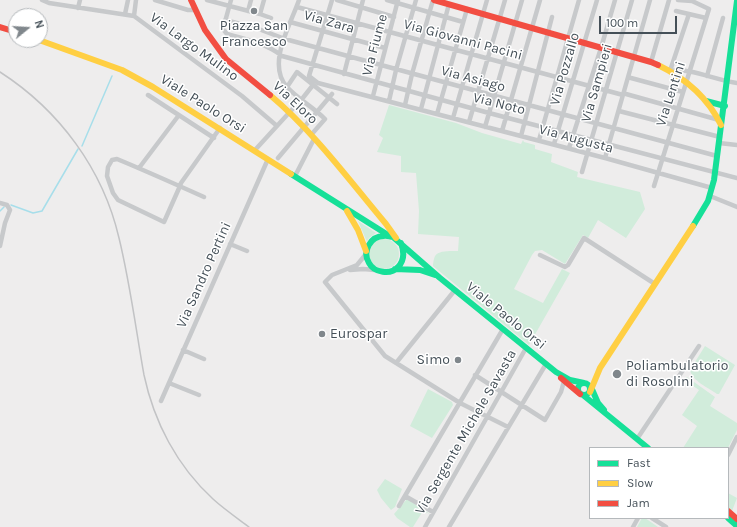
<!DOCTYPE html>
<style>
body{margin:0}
#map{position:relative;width:737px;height:527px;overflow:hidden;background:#eeeded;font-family:Karla,sans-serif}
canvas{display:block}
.legend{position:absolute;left:589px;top:447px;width:140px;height:72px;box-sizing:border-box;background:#fff;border:1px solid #b5b9bc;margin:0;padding:5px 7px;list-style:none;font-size:12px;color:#455058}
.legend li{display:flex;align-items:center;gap:8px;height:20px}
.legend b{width:20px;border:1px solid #b5b9bc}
.north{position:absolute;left:8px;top:8px;width:40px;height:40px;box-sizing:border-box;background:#fff;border:1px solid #b5b9bc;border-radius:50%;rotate:72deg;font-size:11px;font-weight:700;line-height:16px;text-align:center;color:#455058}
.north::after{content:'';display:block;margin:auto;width:14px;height:18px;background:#80878c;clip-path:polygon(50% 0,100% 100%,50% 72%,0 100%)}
.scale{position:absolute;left:599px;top:16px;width:78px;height:18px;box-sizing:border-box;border:2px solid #455058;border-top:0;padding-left:5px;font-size:12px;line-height:14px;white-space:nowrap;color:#455058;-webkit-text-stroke:3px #fff;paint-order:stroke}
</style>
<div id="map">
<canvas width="737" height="527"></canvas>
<ul class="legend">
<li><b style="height:5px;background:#16e098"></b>Fast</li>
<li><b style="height:5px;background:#ffcf43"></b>Slow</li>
<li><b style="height:5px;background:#f24e42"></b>Jam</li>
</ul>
<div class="north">N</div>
<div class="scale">100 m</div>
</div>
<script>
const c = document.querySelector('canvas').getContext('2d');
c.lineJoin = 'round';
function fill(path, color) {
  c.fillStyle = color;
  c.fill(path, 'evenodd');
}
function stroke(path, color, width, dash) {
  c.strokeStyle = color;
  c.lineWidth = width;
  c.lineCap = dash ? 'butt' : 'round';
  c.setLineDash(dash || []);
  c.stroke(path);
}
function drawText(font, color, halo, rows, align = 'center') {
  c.font = font + ' Karla,sans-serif';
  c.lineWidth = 3;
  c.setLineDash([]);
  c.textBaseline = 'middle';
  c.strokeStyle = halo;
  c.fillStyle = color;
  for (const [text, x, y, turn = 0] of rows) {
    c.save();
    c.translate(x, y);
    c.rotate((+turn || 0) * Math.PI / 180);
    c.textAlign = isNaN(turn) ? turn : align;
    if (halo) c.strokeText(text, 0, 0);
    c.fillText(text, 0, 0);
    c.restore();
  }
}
fill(new Path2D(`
 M389 105 456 123 482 133 521 144 523 140 524 142 535 145V149L552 154 551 162 578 172 577 177 640 192 645 209 626 238 598 220 588 238 583 235 565 264 542 250 535 251 532 255 514 289 543 303 562 269 570 273 529 345 433 266C433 263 434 258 435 256 439 250 451 251 458 251L459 237 418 234 419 211 416 173 401 172V156L377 152 383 138 379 135Z
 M358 221 376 233 369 238 367 242Z
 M369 254a15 15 0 1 1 30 0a15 15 0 1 1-30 0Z
 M705 346 735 365 719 394H717C709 388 692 381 690 370Z
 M687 377 715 397 710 406 737 423V430L728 448H683L697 426 682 415 699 390 683 379Z
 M428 389 452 402 453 405 432 438 410 426Z
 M385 479 402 489 395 507 391 510 381 498 377 490Z
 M728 493 737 498 732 511 728 508Z
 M407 499 430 514 423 511 413 527H410L397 518 394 514Z
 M642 518H645L658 527H637Z`), '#d1ecdb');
stroke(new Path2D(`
 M82 146 112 76
 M11 205 33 213 42 211 78 149
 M0 211 4 207`), '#a7deea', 1.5);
stroke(new Path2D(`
 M42 0 49 3 134 16 242 96 277 126
 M155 0 188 10H195
 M207 0 260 14 271 18
 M231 0 223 29 227 34C246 39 267 44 282 56L489 113 737 178
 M299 0C291 24 266 64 287 87 298 99 313 107 325 119L311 135
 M332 0 309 76 318 83 605 158 712 188
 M337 0 394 17
 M387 0 463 22
 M297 7 623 95
 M78 8 80 0
 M248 11 251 0
 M676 11 706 18
 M125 14 128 0
 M260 14 264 0
 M689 14 670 71C688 67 718 81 737 83
 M134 16 136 0
 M225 20 256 28 285 39 717 156
 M290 22 385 48
 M651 62 669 0
 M344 74 363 0
 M707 76 723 18
 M631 78 683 92
 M287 87 297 72 337 104
 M626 94 719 120
 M148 95 214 138
 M373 96 398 0
 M302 99 313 85
 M389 101 396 70 416 0
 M405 105 412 74 433 0
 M421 109 449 4
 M619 111 720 137
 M437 114 467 9
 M453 118 487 0
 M469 122 505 0
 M485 127 522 0
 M502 131 540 0
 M521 136 552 17
 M539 140 579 0
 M719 143 737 145
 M554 144 597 0
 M569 148 601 48 615 0
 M255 150 298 103
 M278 158 332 94
 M605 158 650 0
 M139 168 179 115
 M582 172 632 0
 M295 176 314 139
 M654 186 709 9 692 1 678 0
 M710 196 737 207
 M204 197C175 184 146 171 117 159L112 160 108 167 107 176 113 193 118 200 164 222 180 186 181 183 220 128
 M0 203 7 205 10 210 5 223 0 246
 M230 244 247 251
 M366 254 357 265 332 275 325 282 385 356 460 403 508 427
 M540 255 565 267 568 265 584 238 655 284
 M350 270 363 269 375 270
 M183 350 204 359
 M396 363 455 290
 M475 375 545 420 561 392 564 381
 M169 383 199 395
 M161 401 268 159
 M637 439 699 346
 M728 455 737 437
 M405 496 433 512
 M399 506 503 329
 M652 518 666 527
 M425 527 526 348
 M449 527 546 364
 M633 527 638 518`), '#c7c9cb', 4.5);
stroke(new Path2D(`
 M706 101 725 106
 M291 174 388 235
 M693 226 708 201 714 180 737 1
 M401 243C404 251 405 260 398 267 391 275 374 273 369 263 362 252 370 236 384 236 387 235 390 237 393 237L440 278 556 372 570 380 584 383
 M395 269 420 270 435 275
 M578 389a6 6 0 1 1 12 0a6 6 0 1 1-12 0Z
 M591 387 598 403 604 410
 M583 395 648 448
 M728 518 737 526`), '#16e098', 6);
stroke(new Path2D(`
 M39 40 122 70 153 87 291 174
 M658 65C685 78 708 98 721 125
 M270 95C314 132 349 180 386 224L396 238
 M347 211 358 230 366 251
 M590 392 600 368 693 226`), '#ffcf43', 6);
stroke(new Path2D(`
 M191 0 205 30 226 59 270 95
 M434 0 651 62 658 65
 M0 27 16 32
 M561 378 580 394
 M728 511 737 519`), '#f24e42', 6);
stroke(new Path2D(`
 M0 72C59 110 103 169 119 238 130 283 136 330 144 375 154 422 177 466 213 499 224 509 237 518 249 527`), '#c2c3c5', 1.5);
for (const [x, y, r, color] of [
 [254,11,4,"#80878c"],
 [322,334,4,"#80878c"],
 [458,360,4,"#80878c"],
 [617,374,5,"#80878c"]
]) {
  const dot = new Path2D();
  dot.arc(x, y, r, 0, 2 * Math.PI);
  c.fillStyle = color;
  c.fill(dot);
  stroke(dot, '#fff', 1.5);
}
drawText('14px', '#455058', '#fff', [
 ["Via Zara",329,22,16],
 ["Via Giovanni Pacini",463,40,15],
 ["Via Fiume",375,45,-75],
 ["Via Largo Mulino",194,47,36],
 ["Via Pozzallo",565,69,-74],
 ["Via Asiago",473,79,15],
 ["Via Sampieri",597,83,-74],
 ["Via Lentini",671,94,-72],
 ["Via Eloro",295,103,43],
 ["Viale Paolo Orsi",203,104,32],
 ["Via Noto",499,104,14],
 ["Via Augusta",576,139,15],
 ["Via Sandro Pertini",204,275,-66],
 ["Viale Paolo Orsi",506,316,39],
 ["Via Sergente Michele Savasta",466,432,-60]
]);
drawText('14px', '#455058', '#fff', [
 ["Piazza San",254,26,"center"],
 ["Francesco",254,42,"center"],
 ["Eurospar",330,334],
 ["Simo",450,360,"right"],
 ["Poliambulatorio",626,366],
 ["di Rosolini",626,382]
], 'left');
</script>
